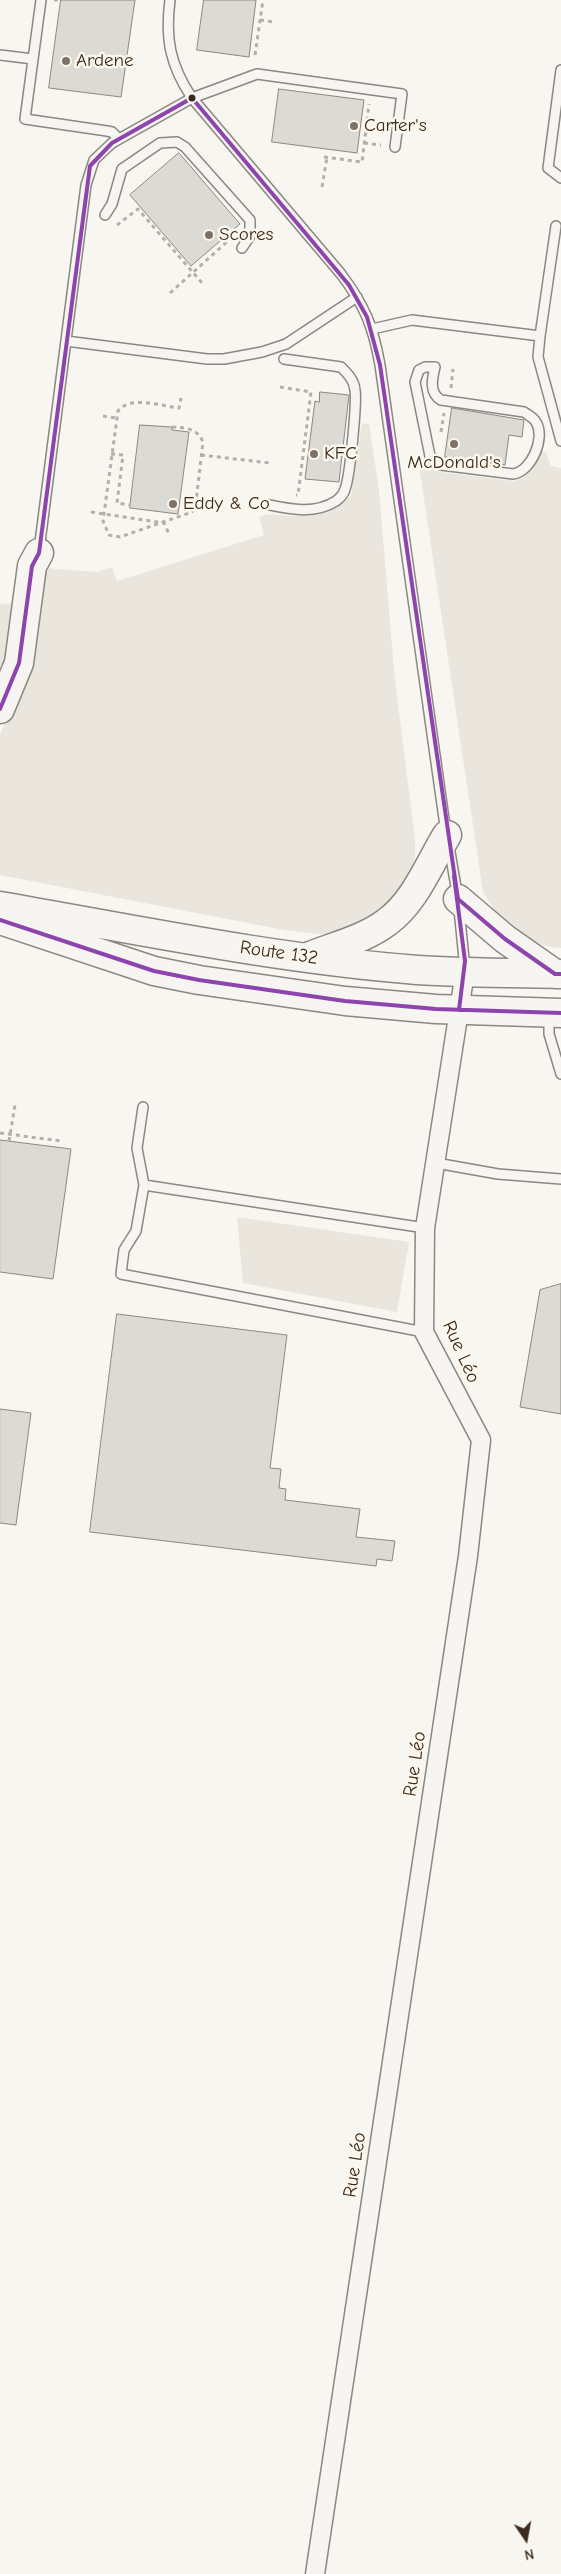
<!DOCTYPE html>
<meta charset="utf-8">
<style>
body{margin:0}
#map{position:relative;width:561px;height:2574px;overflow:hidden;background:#f8f6f0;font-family:"Comic Neue",sans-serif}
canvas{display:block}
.north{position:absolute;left:501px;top:2514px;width:50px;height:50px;-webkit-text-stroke:4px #fbf7ec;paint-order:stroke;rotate:168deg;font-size:14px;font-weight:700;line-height:20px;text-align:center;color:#3b2a1e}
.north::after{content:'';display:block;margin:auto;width:18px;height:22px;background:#3b2a1e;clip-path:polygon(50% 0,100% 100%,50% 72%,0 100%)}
</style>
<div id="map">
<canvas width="561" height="2574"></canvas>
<div class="north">N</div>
</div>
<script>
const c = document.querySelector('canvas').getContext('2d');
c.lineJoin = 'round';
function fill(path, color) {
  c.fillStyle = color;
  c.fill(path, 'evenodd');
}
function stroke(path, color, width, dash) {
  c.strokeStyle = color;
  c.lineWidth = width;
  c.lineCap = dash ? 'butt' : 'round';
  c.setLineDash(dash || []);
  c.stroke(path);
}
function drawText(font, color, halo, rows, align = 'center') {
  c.font = font + ' "Comic Neue",sans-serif';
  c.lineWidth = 5;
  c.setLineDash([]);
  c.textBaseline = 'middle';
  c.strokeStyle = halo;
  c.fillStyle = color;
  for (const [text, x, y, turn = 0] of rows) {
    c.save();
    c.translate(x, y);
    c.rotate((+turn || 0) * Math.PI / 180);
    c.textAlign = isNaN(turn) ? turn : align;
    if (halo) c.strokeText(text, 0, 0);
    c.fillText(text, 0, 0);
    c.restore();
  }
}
fill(new Path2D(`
 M362 423 369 424 379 490 395 681 415 839C415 847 416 855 414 862 405 894 377 923 346 932 327 937 303 932 284 930L0 875V734L21 691 43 568 97 572 112 567 117 581 264 535 259 517C270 513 278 515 290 516 312 517 335 511 351 496Z
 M541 451 546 452 551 466 561 468V948C524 946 500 923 483 892L418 459 423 458 432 469 440 472 514 481 526 476Z
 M18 603 10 648 0 681V604Z
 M237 1217 409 1242 397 1312 243 1283Z`), '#eae6dd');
const building = new Path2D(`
 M61 0H135L121 97 49 88Z
 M204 0H256L249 57 197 50Z
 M279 89 364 100 357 153 272 142Z
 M179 153 240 224 191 266 130 195Z
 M320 392 349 395 339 482 305 479 315 401 319 402Z
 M452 408 524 420 522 437 509 435 505 465 445 457Z
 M140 425 172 427V430L189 432 178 514 130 508Z
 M0 1140 71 1149 53 1279 0 1272Z
 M561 1284V1414L520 1407 540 1290Z
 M117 1314 287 1335 270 1468 281 1469 279 1488 286 1489 285 1500 360 1509 356 1537 395 1541 392 1561 377 1559 376 1566 90 1532Z
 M0 1409 31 1413 16 1525 0 1523Z`);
fill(building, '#dcdad5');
stroke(building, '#8b8781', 1);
const lane = new Path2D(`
 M41 0 25 119 107 131 112 132 119 139
 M170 0C165 39 170 65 192 98L341 274C365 306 373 326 380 365L446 833
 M0 55 33 59
 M561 70 548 168 561 178
 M105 215 112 204 122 169 160 143 177 142 185 147 250 220V236L242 248
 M372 329 412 320 540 336 538 357 561 441
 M540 336 556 226
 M66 341 207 359H224L262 352 286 344 357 297
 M425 367H435C432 379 429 393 441 400L524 412C528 415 533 417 536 422 546 438 531 472 513 474L441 465 430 456 415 382 419 370Z
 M265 504C289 509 314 515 336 501 340 498 344 494 345 489 350 477 357 402 355 390 354 380 348 374 341 367L284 359
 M39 550 86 185 94 160 112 143 192 98 257 74 402 94 395 147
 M449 846 458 899 465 969
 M549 1016V1034L561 1074
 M143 1107 137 1148 144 1185
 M436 1163 498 1174 561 1179
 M424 1332 121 1274 124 1250 136 1231 144 1185 425 1228`);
const street = new Path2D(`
 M315 2574 468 1556 481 1440 424 1332 425 1228 465 972`);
const highway = new Path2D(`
 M0 709 19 663 32 566 39 553
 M458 899 505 939 555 974
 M0 906C138 930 277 959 417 970 465 973 513 973 561 974
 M0 920 154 971 199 980 345 1001 436 1009 561 1013
 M310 956C335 946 365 939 387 922 415 902 429 864 447 835`);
stroke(lane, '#8b8781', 12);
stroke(street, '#8b8781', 21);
stroke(highway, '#8b8781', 31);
stroke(new Path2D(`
 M54 0H61
 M260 20 274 22
 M255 55 263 0
 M364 143 381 145
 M324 157 362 162 369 104
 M322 187 327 157
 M117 225 138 209 202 283
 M170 293 229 240
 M280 387 311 392 298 495H296
 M451 388 453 369
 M103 416 116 418
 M172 427C186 428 197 428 203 442L196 501 192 512 120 537 109 535 103 521 118 411C131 395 161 406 179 408L181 398
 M441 432 444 413
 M111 454 123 455 117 503 130 505
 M201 455 270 463
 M91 512 164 523 169 534
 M0 1133 61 1141
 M9 1141 15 1105`), '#b3b0ac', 3, [4, 4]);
stroke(lane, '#f6f5f1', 9);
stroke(street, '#f6f5f1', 18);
stroke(highway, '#f6f5f1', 28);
stroke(new Path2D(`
 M192 98 349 285 367 317 380 365 458 899 505 939 555 974H561
 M0 709 19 663 32 566 39 553 90 166 112 143 192 98
 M454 876 465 961 459 1010
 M0 920 154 971 199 980 345 1001 436 1009 561 1013`), '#8e44ad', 4);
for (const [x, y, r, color] of [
 [66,61,5,"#7d7168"],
 [192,98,4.5,"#3b2a1e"],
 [354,126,5,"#7d7168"],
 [209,235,5,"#7d7168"],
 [454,444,5,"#7d7168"],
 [314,454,5,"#7d7168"],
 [173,504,5,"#7d7168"]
]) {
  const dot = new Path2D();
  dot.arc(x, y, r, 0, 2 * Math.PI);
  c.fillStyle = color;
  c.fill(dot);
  stroke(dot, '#fbf7ec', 2);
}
drawText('19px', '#3b2a1e', '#fbf7ec', [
 ["Ardene",76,61],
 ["Carter's",364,126],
 ["Scores",219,235],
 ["KFC",324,454],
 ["McDonald's",454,463,"center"],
 ["Eddy & Co",183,504]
], 'left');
drawText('19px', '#3b2a1e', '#fbf7ec', [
 ["Route 132",279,953,8],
 ["Rue Léo",461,1352,66],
 ["Rue Léo",415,1764,-81],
 ["Rue Léo",355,2165,-81]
]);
</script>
